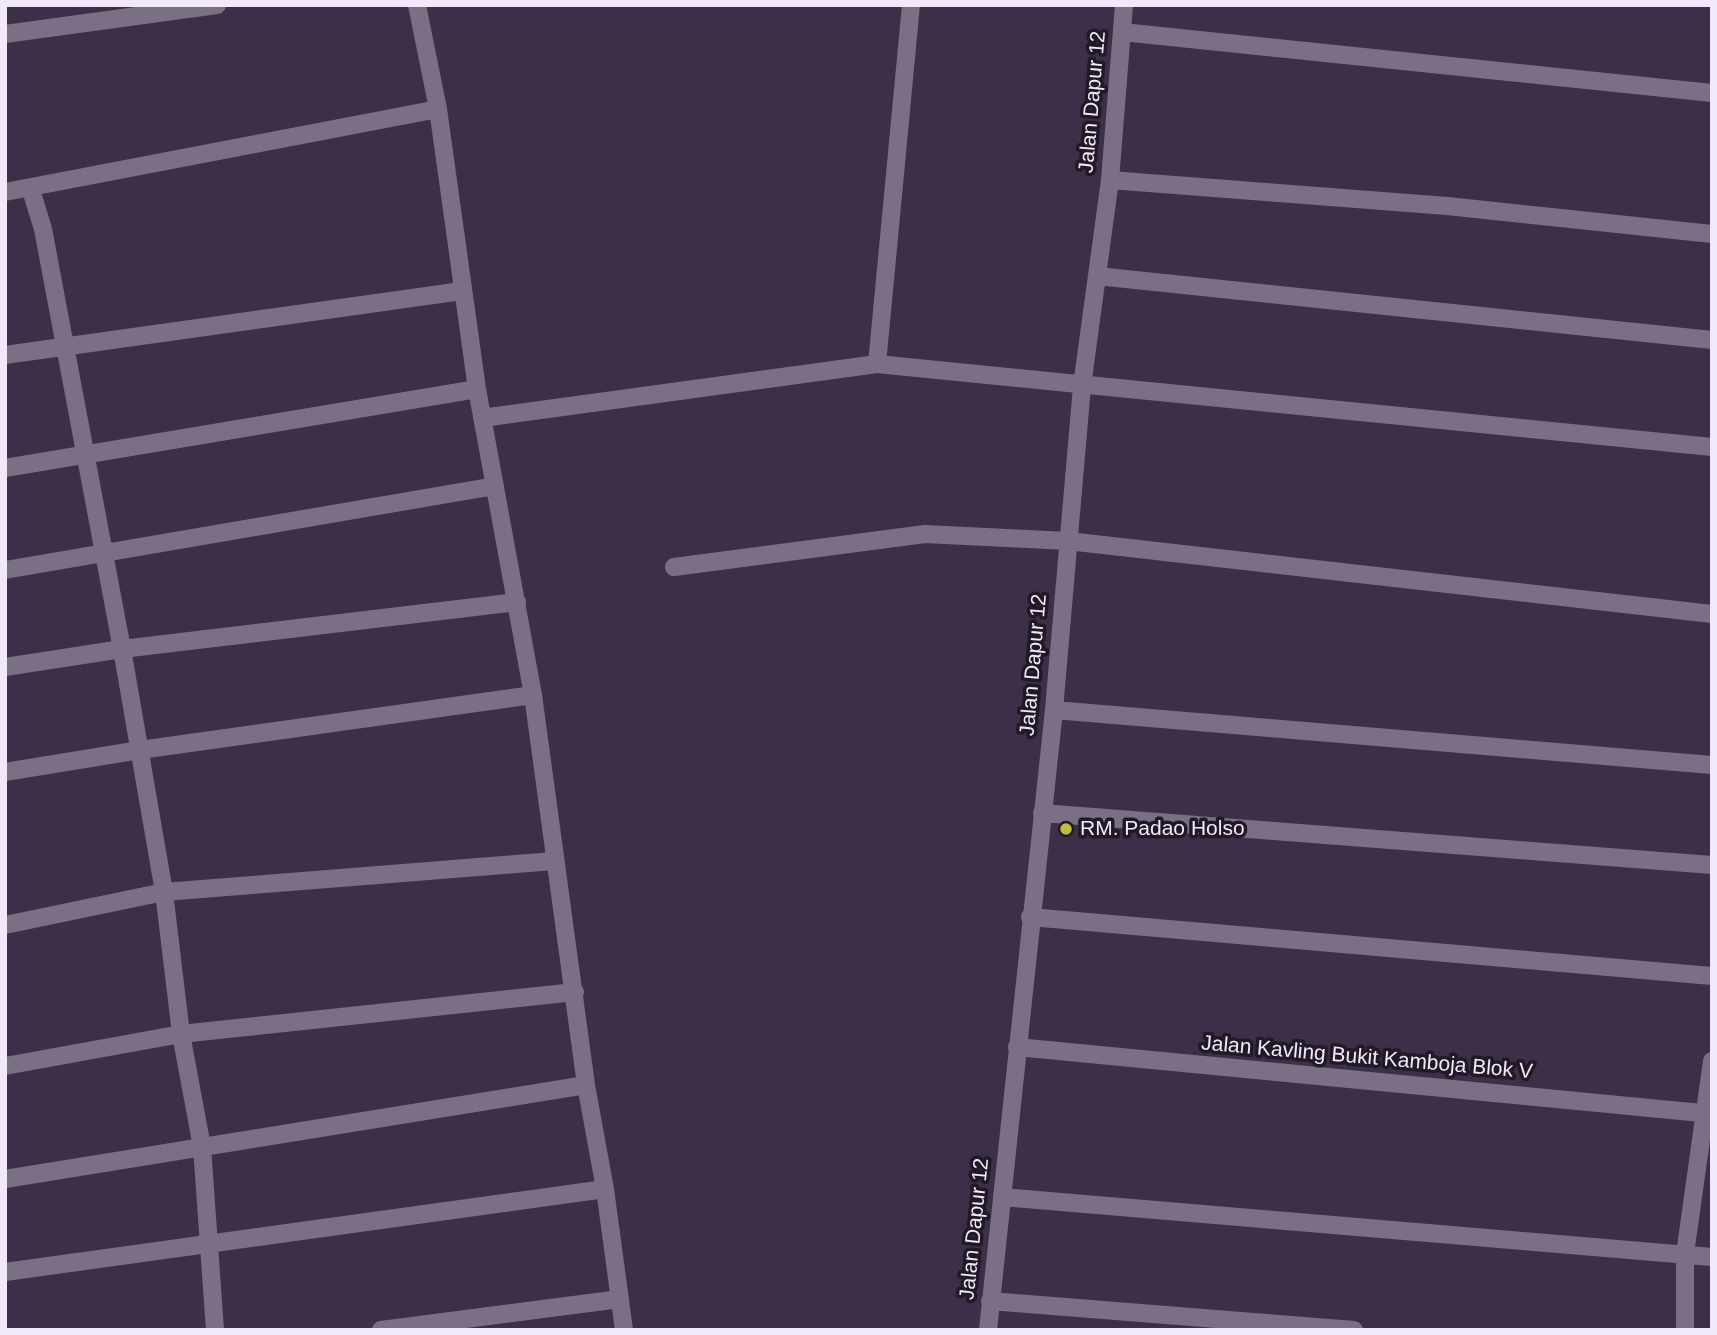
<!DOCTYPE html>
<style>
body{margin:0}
#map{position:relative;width:1717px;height:1335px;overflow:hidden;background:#3d2f48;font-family:Helvetica,sans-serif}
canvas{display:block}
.frame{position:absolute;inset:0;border:7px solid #f1e8f9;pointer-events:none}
</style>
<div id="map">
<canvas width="1717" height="1335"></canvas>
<div class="frame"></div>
</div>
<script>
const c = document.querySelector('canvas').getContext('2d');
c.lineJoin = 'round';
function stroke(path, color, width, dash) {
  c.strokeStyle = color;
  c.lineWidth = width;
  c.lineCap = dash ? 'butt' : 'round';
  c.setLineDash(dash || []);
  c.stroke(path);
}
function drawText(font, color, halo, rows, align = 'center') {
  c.font = font + ' Helvetica,sans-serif';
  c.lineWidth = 7;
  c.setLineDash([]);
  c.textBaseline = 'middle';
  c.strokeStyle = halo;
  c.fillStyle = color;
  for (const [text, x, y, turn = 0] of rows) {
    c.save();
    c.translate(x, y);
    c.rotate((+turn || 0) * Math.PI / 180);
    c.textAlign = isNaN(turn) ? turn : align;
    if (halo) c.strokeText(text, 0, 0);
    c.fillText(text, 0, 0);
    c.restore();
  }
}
stroke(new Path2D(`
 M417 5 438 109 477 389 533 695 586 1085 605 1189 624 1330
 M1122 32 1712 93
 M5 34 217 5
 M1110 180 1447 206 1712 234
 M31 190 43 229 122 649 164 892 181 1034 202 1147 215 1330
 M5 192 438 109
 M1097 276 1712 340
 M5 355 462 291
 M877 364 911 5
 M482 418 877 364 1712 447
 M5 468 477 389
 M674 567 925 534 1068 541 1712 614
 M5 570 495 486
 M5 667 122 649 517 602
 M1054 710 1712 765
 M5 772 140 750 533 695
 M1042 813 1712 865
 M1030 917 1712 976
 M5 925 164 892 554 861
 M1017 1047 1712 1114
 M5 1066 181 1034 575 992
 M5 1179 586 1085
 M1002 1197 1712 1257
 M5 1272 605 1189
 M990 1301 1354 1330
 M381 1330 620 1299
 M988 1330 1054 710 1082 386 1110 180 1124 5
 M1685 1330V1254L1712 1061`), '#7b6f85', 18);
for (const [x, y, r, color] of [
 [1066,829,7,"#c0be40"]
]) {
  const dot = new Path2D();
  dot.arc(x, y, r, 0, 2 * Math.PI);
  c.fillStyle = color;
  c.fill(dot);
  stroke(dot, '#211a26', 2.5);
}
drawText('21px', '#f1e8f9', '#211a26', [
 ["Jalan Dapur 12",1093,102,-85],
 ["Jalan Dapur 12",1034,665,-85],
 ["Jalan Kavling Bukit Kamboja Blok V",1367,1058,5],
 ["Jalan Dapur 12",975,1229,-84]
]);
drawText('21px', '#f1e8f9', '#211a26', [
 ["RM. Padao Holso",1080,829]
], 'left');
</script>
